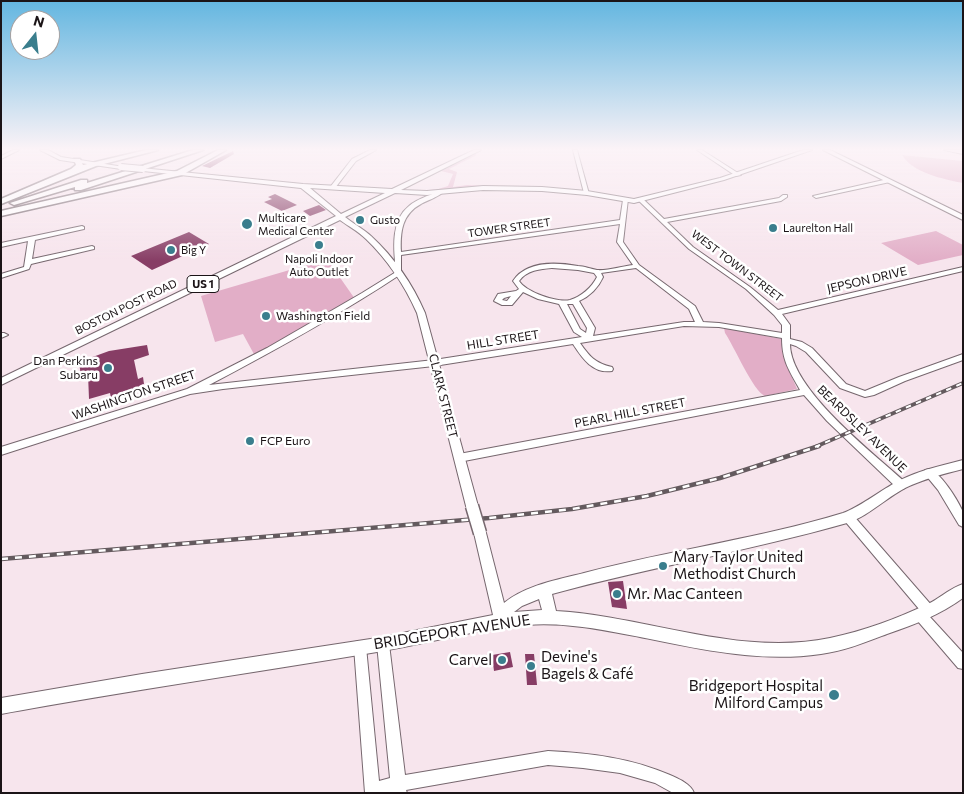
<!DOCTYPE html>
<meta charset="utf-8">
<style>
body{margin:0}
#map{position:relative;width:964px;height:794px;overflow:hidden;background:#f7e5ed;font-family:Commissioner,sans-serif}
canvas{display:block}
.frame{position:absolute;inset:0;border:2px solid #1b1417;pointer-events:none}
.north{position:absolute;left:10px;top:10px;width:50px;height:50px;box-sizing:border-box;background:#fff;border:1px solid #a4a1a2;border-radius:50%;rotate:16deg;font-size:14px;font-weight:700;line-height:20px;text-align:center;color:#1b1417}
.north::after{content:'';display:block;margin:auto;width:18px;height:22px;background:#3a7e8d;clip-path:polygon(50% 0,100% 100%,50% 72%,0 100%)}
</style>
<div id="map">
<canvas width="964" height="794"></canvas>
<div class="frame"></div>
<div class="north">N</div>
</div>
<script>
const c = document.querySelector('canvas').getContext('2d');
c.lineJoin = 'round';
function fill(path, color) {
  c.fillStyle = color;
  c.fill(path, 'evenodd');
}
function stroke(path, color, width, dash) {
  c.strokeStyle = color;
  c.lineWidth = width;
  c.lineCap = dash ? 'butt' : 'round';
  c.setLineDash(dash || []);
  c.stroke(path);
}
function drawText(font, color, halo, rows, align = 'center') {
  c.font = font + ' Commissioner,sans-serif';
  c.lineWidth = 5;
  c.setLineDash([]);
  c.textBaseline = 'middle';
  c.strokeStyle = halo;
  c.fillStyle = color;
  for (const [text, x, y, turn = 0] of rows) {
    c.save();
    c.translate(x, y);
    c.rotate((+turn || 0) * Math.PI / 180);
    c.textAlign = isNaN(turn) ? turn : align;
    if (halo) c.strokeText(text, 0, 0);
    c.fillText(text, 0, 0);
    c.restore();
  }
}
fill(new Path2D(`
 M475 154 477 155 449 169 457 172 453 187 467 185 492 186 420 191 438 189 448 186 453 174 441 171Z
 M902 155 963 161V183C943 179 913 173 902 155Z
 M936 231 963 245V255L918 265 881 243Z
 M327 259 355 299 255 356 243 334 215 342 201 296Z
 M724 328 782 339 783 356 797 389 765 396C753 391 734 346 725 333Z`), '#e2aec7');
fill(new Path2D(`
 M233 151 234 154 210 168 202 166Z
 M275 194 297 205 282 211 264 202 272 199 268 197Z
 M319 205 326 210 310 216 303 211Z
 M189 232 209 244 152 270 131 256Z
 M147 345 149 355 134 360 138 379 143 377 144 384 139 386V390L111 398 110 393 89 399 88 374 81 376 79 362 109 351Z
 M623 581 627 609 612 607 608 582Z
 M510 652 513 667 494 671 492 655Z
 M525 654H534L537 685H527Z`), '#873d65');
const minor = new Path2D(`
 M13 150H19L1 159V156Z
 M370 150H376L356 161 335 188H331V186L352 159Z
 M573 150H577L589 194 584 193Z
 M697 150H702L741 175 736 176Z
 M888 179 891 181 890 182 816 198 813 196Z
 M437 192 442 193C436 198 428 200 421 204 402 214 400 232 401 252L620 220 623 200 628 199 623 242 639 265 695 306 703 322 719 323 782 333V325L774 315 746 289 689 249 639 201V199H643L664 219 779 198 783 195H787V197L781 201 667 222 693 247 750 287 778 310 963 267V271L782 314 790 325V339L802 342 812 348 846 384 865 391 899 377 963 354V360L905 381 874 395 865 397 840 388 806 352 796 346 790 344C790 389 873 453 905 482L906 485 905 488 901 489 897 488 827 421 804 395 459 462 456 461 454 458 456 455 459 454 800 390C789 370 782 361 782 338L719 327 684 326 580 343C590 357 595 363 612 367L613 369 612 371C593 374 582 358 573 344L434 366 223 389 190 394 1 455V447L187 389 267 348 362 293 396 272C394 250 390 221 409 206 417 199 428 196 437 192ZM620 224 617 242 633 265C623 266 607 271 597 270 591 269 584 266 578 266 556 262 526 261 513 281L519 289 516 291 498 294 494 301 502 305H512L523 292 538 299 559 304 574 332 582 337 434 360 209 385C274 351 339 315 401 274V255ZM552 268 578 270 594 273 597 277C592 287 581 297 570 300 557 303 526 292 519 281 527 270 540 269 552 268ZM636 268 689 309 695 322H684L593 336 595 328 579 301C590 296 598 288 603 277L601 273ZM511 296 507 301 502 300 504 298ZM567 304H573L587 328 586 333 580 329Z
 M82 226 84 227V229L35 240 32 259 92 246 94 247V249L31 264 29 269 1 278V274L24 267 28 241 1 247V243Z
 M1 333H4L8 335 1 338Z
 M929 469C941 473 957 499 962 510 964 515 963 522 963 527L959 525 938 490 924 473 925 470Z
 M848 512 852 514 933 607 935 611 933 615 930 617 963 653V669L958 668 916 619 914 615 916 611 919 609 844 520 843 517 844 514Z
 M383 638 387 640 389 644 405 775 548 751C590 753 631 758 670 775 679 779 691 784 694 793H673L655 783 620 773 583 768 548 765 406 790 407 793H365L354 647 355 642 360 641 365 642 366 647 379 781 390 778 377 644 379 640Z`);
const major = new Path2D(`
 M40 150H48L61 157 124 167 121 169 60 160Z
 M474 150H481L401 190 427 191 483 186 542 187 587 191 634 199 720 178 803 150H812L724 180 634 203 587 195 542 191 483 190 427 195 395 193 345 217C354 224 363 229 371 236 394 257 413 285 425 313L478 506 476 510 472 511 468 510 466 506 417 313C405 286 387 259 366 239 358 231 348 226 340 220L1 385V378L336 216 301 188 143 171 141 170V168L303 184 392 189ZM310 188 385 193 341 214Z
 M823 150H830L963 215V220Z
 M944 150H963V154Z
 M963 460V469C943 474 924 479 905 488 886 498 867 517 847 523 750 551 649 567 552 594L556 611C646 616 739 657 830 638 864 631 899 618 930 603 941 597 951 588 963 584V598C940 615 913 625 887 634 866 642 844 651 821 654 760 663 699 649 640 637 603 630 565 622 527 625 476 629 427 644 377 652 252 673 126 691 1 714V698L142 674 377 638 493 615 474 533 476 529 480 527 484 529 486 533 504 603C526 585 557 580 584 573 670 550 758 539 843 513 858 508 880 491 895 483 916 471 940 466 963 460ZM539 599 542 610 514 612 522 606Z`);
const highway = new Path2D(`
 M146 150H158L96 166 1 204V199L71 169 76 165 74 159H80L83 165Z
 M193 150H203L81 190H75V187L14 205 10 203 81 180H87V183Z
 M218 150H226L182 175 1 216V211L177 171Z`);
stroke(minor, '#76676e', 2);
stroke(major, '#76676e', 2);
stroke(highway, '#76676e', 3);
fill(minor, '#fff');
fill(major, '#fff');
fill(highway, '#fff');
const railFar1 = new Path2D(`
 M815 447 963 383`);
const rail = new Path2D(`
 M1 559 489 518 572 509 647 496 720 478 819 446`);
stroke(railFar1, '#645a5e', 4);
stroke(rail, '#645a5e', 4.5);
stroke(railFar1, '#fff', 2, [5.5]);
stroke(rail, '#fff', 2.5, [7]);
const majorBridgeFar1 = new Path2D(`
 M121 167 143 169`);
const majorBridge = new Path2D(`
 M472 506 480 533`);
stroke(majorBridgeFar1, '#76676e', 8, []);
stroke(majorBridge, '#76676e', 15, []);
stroke(majorBridgeFar1, '#fff', 6);
stroke(majorBridge, '#fff', 12);
const sky = c.createLinearGradient(0, 0, 0, 261);
sky.addColorStop(0, '#63b6e0');
sky.addColorStop(0.57, '#fbf3f7');
sky.addColorStop(1, '#fbf3f700');
c.fillStyle = sky;
c.fillRect(0, 0, 964, 261);
for (const [x, y, r, color] of [
 [360,220,5,"#3a7e8d"],
 [247,224,6,"#3a7e8d"],
 [773,228,5,"#3a7e8d"],
 [319,245,5,"#3a7e8d"],
 [171,250,5,"#3a7e8d"],
 [266,316,5,"#3a7e8d"],
 [108,368,5,"#3a7e8d"],
 [250,441,5,"#3a7e8d"],
 [663,566,5,"#3a7e8d"],
 [617,594,5,"#3a7e8d"],
 [502,660,5,"#3a7e8d"],
 [531,666,5,"#3a7e8d"],
 [834,695,6,"#3a7e8d"]
]) {
  const dot = new Path2D();
  dot.arc(x, y, r, 0, 2 * Math.PI);
  c.fillStyle = color;
  c.fill(dot);
  stroke(dot, '#fff', 2);
}
drawText('11px', '#1b1417', '#fff', [
 ["Multicare",258,218],
 ["Medical Center",258,231],
 ["Gusto",370,220],
 ["Laurelton Hall",783,228],
 ["Big Y",181,250],
 ["Napoli Indoor",319,259,"center"],
 ["Auto Outlet",319,272,"center"]
], 'left');
drawText('11px', '#1b1417', '#fff', [
 ["TOWER STREET",509,228,-8],
 ["WEST TOWN STREET",737,266,37],
 ["BOSTON POST ROAD",126,307,-26]
]);
for (const [x, y, w] of [
 [203,284,32]
]) {
  const box = new Path2D();
  box.roundRect(x - w / 2, y - 8.5, w, 17, 4);
  c.fillStyle = '#fff';
  c.fill(box);
  stroke(box, '#1b1417', 1);
}
drawText('bold 11px', '#1b1417', null, [
 ["US 1",203,284]
]);
drawText('12px', '#1b1417', '#fff', [
 ["JEPSON DRIVE",867,280,-13],
 ["HILL STREET",503,340,-9],
 ["WASHINGTON STREET",134,395,-19],
 ["CLARK STREET",443,396,76],
 ["PEARL HILL STREET",630,413,-11],
 ["BEARDSLEY AVENUE",862,429,44]
]);
drawText('12px', '#1b1417', '#fff', [
 ["Washington Field",276,316],
 ["Dan Perkins",98,361,"right"],
 ["Subaru",98,375,"right"],
 ["FCP Euro",260,441]
], 'left');
drawText('15px', '#1b1417', '#fff', [
 ["Mary Taylor United",673,557],
 ["Methodist Church",673,574],
 ["Mr. Mac Canteen",627,594],
 ["Devine's",541,657],
 ["Bagels & Café",541,674],
 ["Carvel",492,660,"right"],
 ["Bridgeport Hospital",823,686,"right"],
 ["Milford Campus",823,703,"right"]
], 'left');
drawText('15px', '#1b1417', '#fff', [
 ["BRIDGEPORT AVENUE",452,632,-9]
]);
</script>
